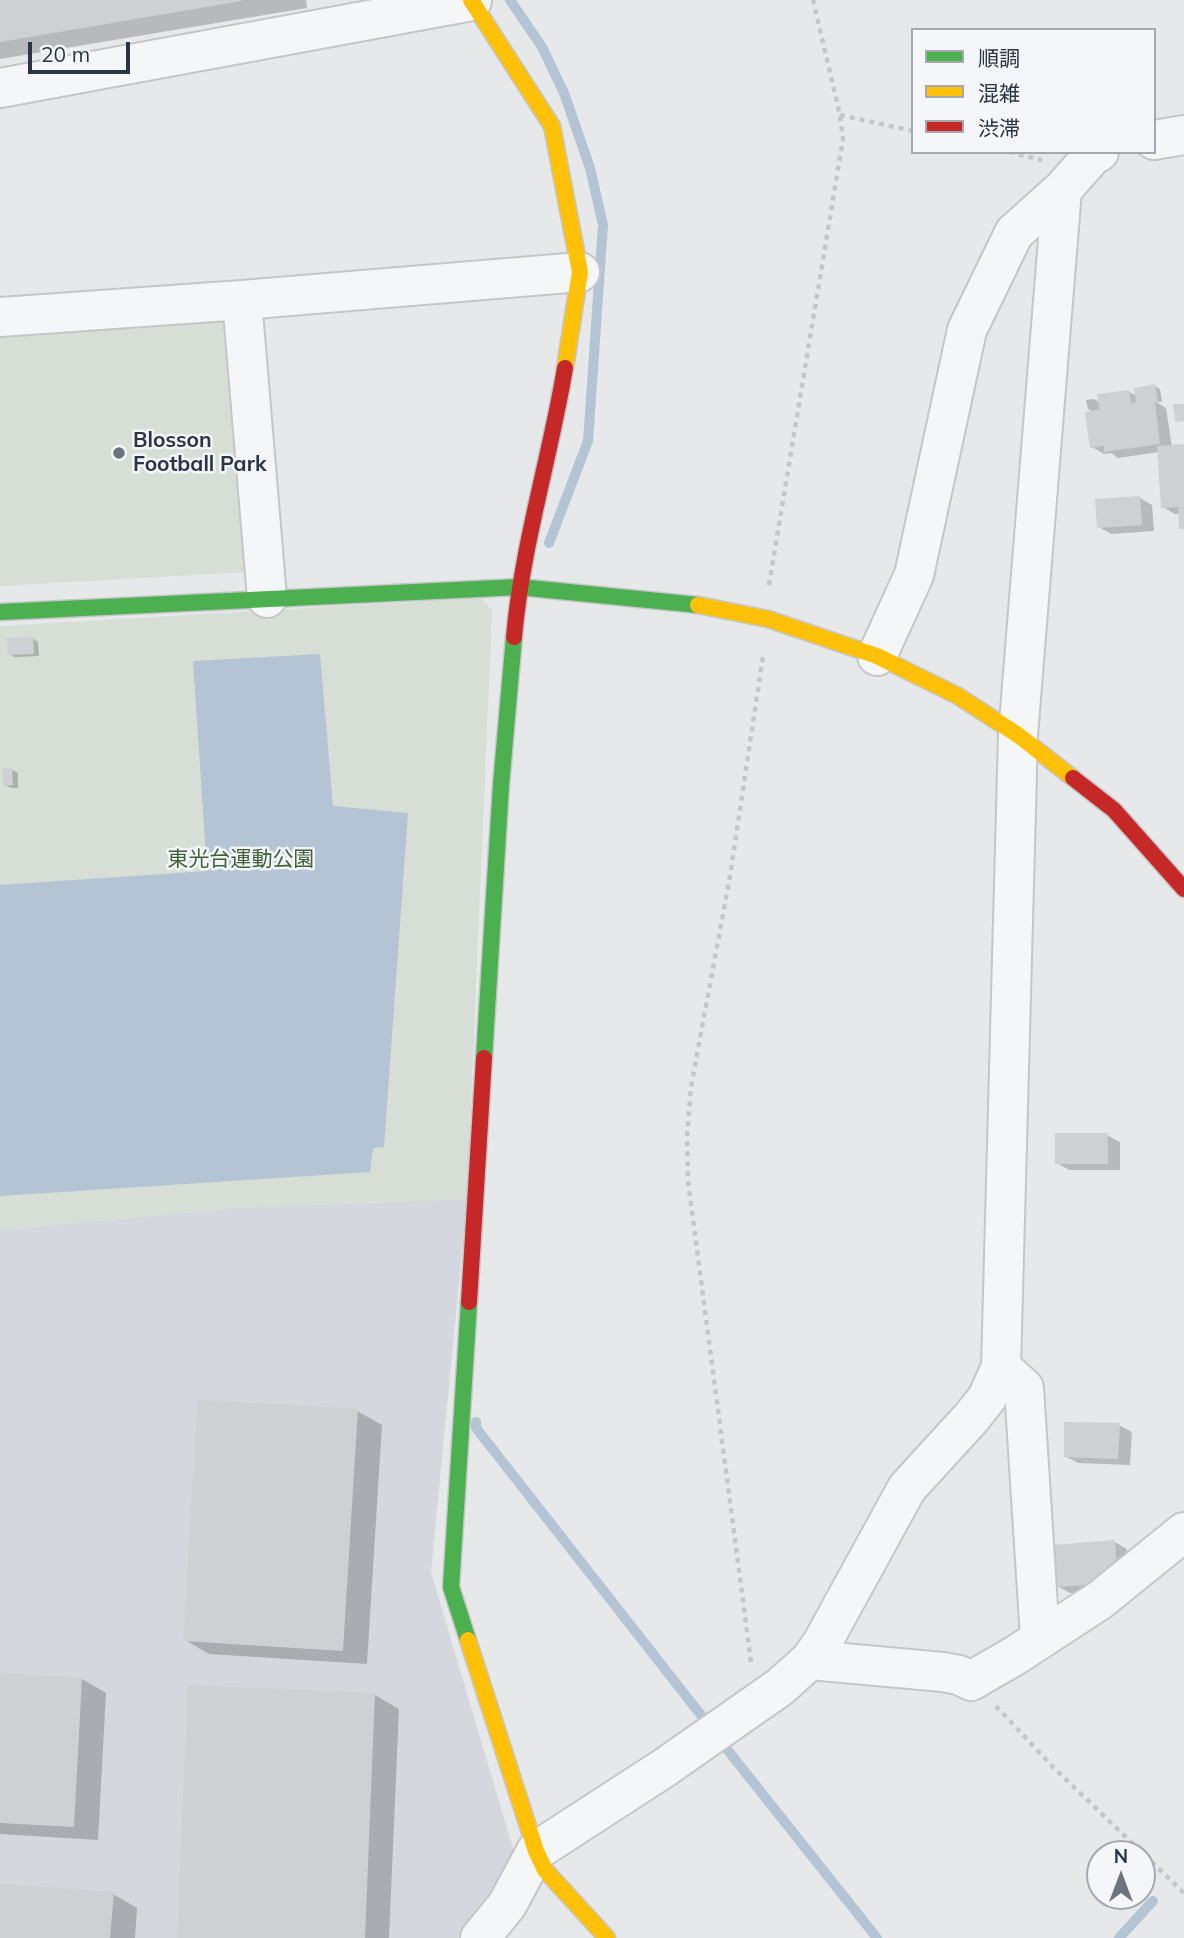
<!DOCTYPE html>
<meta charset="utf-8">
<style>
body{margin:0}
#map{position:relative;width:1184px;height:1938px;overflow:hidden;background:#e6e8ea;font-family:Mulish,"Noto Sans JP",sans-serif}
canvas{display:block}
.legend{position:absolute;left:911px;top:28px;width:245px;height:126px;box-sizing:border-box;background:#f4f6f9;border:2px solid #a4a8b1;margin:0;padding:9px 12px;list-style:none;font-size:21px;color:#2b3445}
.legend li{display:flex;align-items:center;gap:14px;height:35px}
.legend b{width:35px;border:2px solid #a4a8b1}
.north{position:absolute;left:1086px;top:1840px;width:70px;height:70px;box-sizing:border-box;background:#f4f6f9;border:2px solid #a4a8b1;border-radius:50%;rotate:0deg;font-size:19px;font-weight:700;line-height:28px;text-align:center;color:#2b3445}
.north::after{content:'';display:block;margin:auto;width:24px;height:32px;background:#6c737f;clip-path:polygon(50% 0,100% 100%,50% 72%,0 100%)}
.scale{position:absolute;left:28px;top:42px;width:102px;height:32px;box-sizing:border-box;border:4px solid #2b3445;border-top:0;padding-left:9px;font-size:21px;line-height:24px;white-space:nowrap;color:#2b3445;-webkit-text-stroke:5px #f4f6f9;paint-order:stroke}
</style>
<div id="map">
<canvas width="1184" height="1938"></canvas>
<ul class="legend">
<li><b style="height:9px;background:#4caf50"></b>順調</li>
<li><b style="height:9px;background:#ffc107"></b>混雑</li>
<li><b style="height:9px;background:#c62828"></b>渋滞</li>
</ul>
<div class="north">N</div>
<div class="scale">20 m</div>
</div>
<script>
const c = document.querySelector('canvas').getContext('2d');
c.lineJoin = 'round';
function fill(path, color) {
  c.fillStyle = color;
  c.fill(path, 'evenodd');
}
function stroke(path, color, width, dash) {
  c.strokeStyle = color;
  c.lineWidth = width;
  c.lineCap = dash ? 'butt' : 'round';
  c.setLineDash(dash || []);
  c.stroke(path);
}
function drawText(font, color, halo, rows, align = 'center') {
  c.font = font + ' Mulish,"Noto Sans JP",sans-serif';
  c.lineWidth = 5;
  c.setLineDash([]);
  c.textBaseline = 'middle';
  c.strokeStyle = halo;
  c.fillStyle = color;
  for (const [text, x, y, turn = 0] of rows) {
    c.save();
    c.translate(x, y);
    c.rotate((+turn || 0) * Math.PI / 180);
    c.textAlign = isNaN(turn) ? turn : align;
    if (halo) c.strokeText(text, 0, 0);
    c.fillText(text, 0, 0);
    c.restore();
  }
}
fill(new Path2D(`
 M467 1199 431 1572 514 1852 509 1867 458 1938H0V1230L237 1208Z`), '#d4d7dd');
fill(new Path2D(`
 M230 319 246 572 0 586V333Z
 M481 598 492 610 467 1199 237 1208 0 1230V626Z`), '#d6ded6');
fill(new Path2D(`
 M320 654 333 806 408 813 384 1147 373 1148 370 1172 0 1196V885L207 871 193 661Z`), '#b4c4d5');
fill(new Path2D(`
 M0 0H306L307 8 0 59Z
 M1155 386 1160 389 1162 402H1156L1166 408 1172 447 1184 446V529L1181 528 1180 514H1175L1163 507 1159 452 1118 458 1111 453 1104 454 1092 447 1093 412 1088 409 1086 400 1094 399 1099 402 1129 392 1137 396Z
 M1140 498 1152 505 1154 531 1111 534 1099 527Z
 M32 638 38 642 39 656 15 657 9 654Z
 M12 770 18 773V788H11L5 785Z
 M1107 1135 1120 1142V1170H1069L1057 1163Z
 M357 1411 382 1425 367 1664 209 1654 185 1640Z
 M1119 1425 1132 1432 1130 1465 1078 1463 1065 1456Z
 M1115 1542 1127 1549 1129 1576 1116 1590 1070 1593 1057 1586Z
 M0 1675 82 1679 106 1693 98 1840 0 1834Z
 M375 1695 399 1709 389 1938H179Z
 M0 1886 113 1894 137 1908 135 1938H0Z`), '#0003');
stroke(new Path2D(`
 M510 0 542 47 564 93 590 168 603 225 588 441 549 543
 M476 1422V1428L708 1724
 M726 1748 877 1938
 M1119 1938 1153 1901`), '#b4c4d5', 10);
fill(new Path2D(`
 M0 0H241V1L0 42Z
 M1155 384 1158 402H1155L1160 444 1104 452V446L1090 448 1085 412 1101 409H1099L1097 394 1129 390 1131 403 1136 402 1134 388Z
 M1173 404H1184V421L1175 422Z
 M1184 444V529H1179L1178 507 1161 508 1157 446Z
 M1140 496 1142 525 1097 528 1095 499Z
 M33 637 34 654 8 655 7 638Z
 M12 768 13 785 3 786 2 769Z
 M1055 1133H1108V1164H1055Z
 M198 1400 358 1409 343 1651 183 1641Z
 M1064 1422 1120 1423 1118 1459 1064 1457Z
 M1115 1540 1117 1569 1103 1571 1104 1584 1056 1587 1053 1545Z
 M0 1673 82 1678 74 1827 0 1823Z
 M188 1685 375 1693 365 1938H177Z
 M0 1884 114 1892 110 1938H0Z`), '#ced0d3');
const street = new Path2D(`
 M0 88 472 1
 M1154 140 1184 135
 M242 300 267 598
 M0 317 242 300 580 272
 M877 656 914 575 967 330 1014 233 1062 190 1093 155 1099 152
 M1001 1367 1024 1388 1040 1638
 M810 1660 943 1672 959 1675 971 1681 1016 1655 1100 1600 1184 1532
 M480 1938 507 1905 536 1851 664 1768 780 1687 810 1660 822 1643 907 1488 971 1418 987 1398 1001 1367 1018 735 1062 190`);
const fast = new Path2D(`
 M0 612 519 587 698 605
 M484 1058 501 785 514 637
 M468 1640 451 1587 469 1302`);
const slow = new Path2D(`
 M471 0 552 126 580 272 565 368
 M698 605 768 619 877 656 958 696 1018 735 1073 778
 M468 1640 536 1851 545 1870 607 1938`);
const jam = new Path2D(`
 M514 637C522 546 550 458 565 368
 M1073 778 1114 810 1184 889
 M469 1302 484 1058`);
stroke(street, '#c4c6c8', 42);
stroke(fast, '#c4c6c8', 19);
stroke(slow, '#c4c6c8', 19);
stroke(jam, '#c4c6c8', 19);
stroke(new Path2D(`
 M840 115 913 131
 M1009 152 1042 160
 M769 585 843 139 840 115 813 0
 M751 1662 688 1181 687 1137 691 1087 730 876 763 656
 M996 1706 1053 1767 1184 1893`), '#c5c6ca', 4.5, [5, 5]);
stroke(street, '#f5f6f7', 38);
stroke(fast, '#4caf50', 16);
stroke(slow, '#ffc107', 16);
stroke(jam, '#c62828', 16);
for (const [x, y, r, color] of [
 [119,453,7,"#6c737f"]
]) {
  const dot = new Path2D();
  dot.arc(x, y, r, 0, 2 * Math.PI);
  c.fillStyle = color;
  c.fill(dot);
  stroke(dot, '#f4f6f9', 2.5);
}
drawText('bold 21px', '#2b3445', '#f4f6f9', [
 ["Blosson",133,441],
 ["Football Park",133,465]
], 'left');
drawText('21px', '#3f6138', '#f4f6f9', [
 ["東光台運動公園",241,860]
]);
</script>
